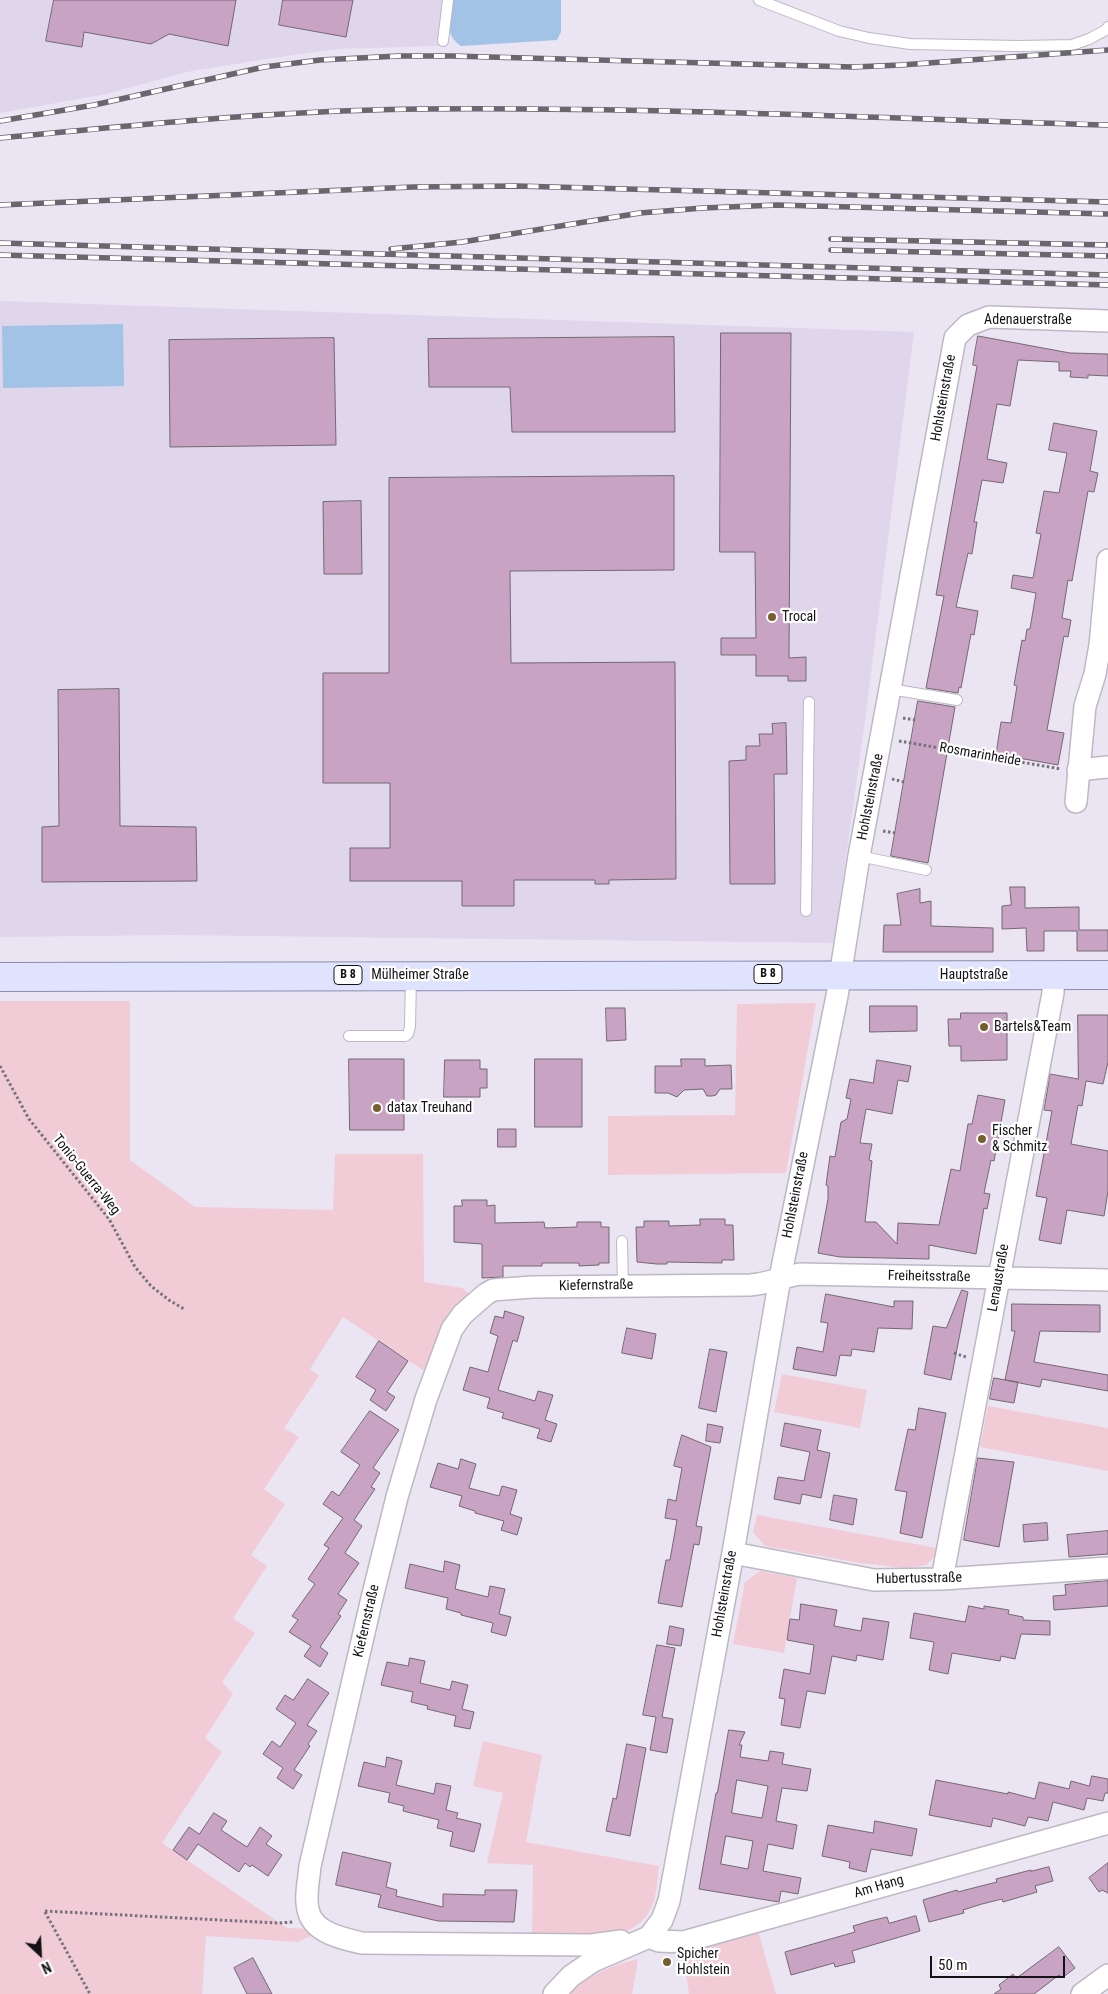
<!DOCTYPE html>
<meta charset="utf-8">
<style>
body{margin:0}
#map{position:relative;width:1108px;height:1994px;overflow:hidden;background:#eae4f3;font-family:"Roboto Condensed",sans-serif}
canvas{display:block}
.north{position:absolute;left:15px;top:1929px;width:50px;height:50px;-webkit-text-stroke:4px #fff;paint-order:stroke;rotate:155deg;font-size:14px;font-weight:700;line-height:20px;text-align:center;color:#141217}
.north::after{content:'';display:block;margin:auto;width:18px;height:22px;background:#141217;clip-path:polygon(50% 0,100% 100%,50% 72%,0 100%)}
.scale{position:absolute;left:930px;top:1956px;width:135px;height:22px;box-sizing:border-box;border:2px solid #141217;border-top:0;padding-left:6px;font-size:15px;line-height:18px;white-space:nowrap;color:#141217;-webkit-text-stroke:4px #fff;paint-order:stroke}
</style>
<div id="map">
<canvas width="1108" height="1994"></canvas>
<div class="north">N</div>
<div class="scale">50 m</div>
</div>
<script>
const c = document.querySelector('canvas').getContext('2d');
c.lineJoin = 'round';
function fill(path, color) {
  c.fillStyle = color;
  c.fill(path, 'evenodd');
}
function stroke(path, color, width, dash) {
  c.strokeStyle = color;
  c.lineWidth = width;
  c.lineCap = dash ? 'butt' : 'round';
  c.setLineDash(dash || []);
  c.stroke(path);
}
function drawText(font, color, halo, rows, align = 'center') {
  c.font = font + ' "Roboto Condensed",sans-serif';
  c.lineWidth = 4.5;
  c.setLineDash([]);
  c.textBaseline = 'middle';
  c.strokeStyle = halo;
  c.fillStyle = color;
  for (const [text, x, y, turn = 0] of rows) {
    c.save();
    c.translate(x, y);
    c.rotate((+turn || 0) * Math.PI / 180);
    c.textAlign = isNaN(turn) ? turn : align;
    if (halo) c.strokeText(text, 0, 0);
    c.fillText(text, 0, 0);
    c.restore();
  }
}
fill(new Path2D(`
 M0 0H446L438 46 337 49 266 59 186 72 107 94 0 113Z
 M0 301 914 332 865 721 834 943 173 935 0 937Z`), '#dfd6ec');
fill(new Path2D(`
 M0 1001H130V1160L195 1207 333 1210 335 1154H423L424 1282 462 1288 470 1294 448 1317 435 1343 426 1372 343 1317 310 1369 319 1376 284 1428 299 1437 264 1489 285 1504 251 1555 267 1566 233 1618 255 1633 222 1682 233 1694 205 1738 222 1752 162 1843 287 1928 309 1929 314 1934 298 1942 206 1936 202 1994H0Z
 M816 1003 786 1173 608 1175V1116L735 1115 737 1004Z
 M782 1374 867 1390 860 1428 774 1412Z
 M988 1406 1108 1428V1471L980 1447Z
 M757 1515 937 1548 936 1555 926 1565 906 1568 860 1563 765 1546 753 1532Z
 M760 1571 797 1578 784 1653 733 1644 745 1582Z
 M483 1741 542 1755 526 1842 659 1866C657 1881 657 1899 649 1912 629 1947 567 1936 532 1936L533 1865 487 1863 503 1793 473 1786Z
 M758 1931 776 1994H689L683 1952Z
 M638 1959 632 1994H569C589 1975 611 1965 638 1959Z`), '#f1ccd7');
fill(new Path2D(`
 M451 0H561V32L557 40 461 46C444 35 449 17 451 0Z
 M123 324 124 386 3 388 2 326Z`), '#a2c3e6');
const building = new Path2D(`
 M54 0H236L228 46 169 34 151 44 84 32 82 47 46 41Z
 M283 0H353L346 37 279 25Z
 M721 333H791L789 658 806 657V681H788V676H756V655H721V638H756L755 552H720Z
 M978 336 1070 353 1108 354V376L1088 375V378L1070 377 1071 371H1059V362L1018 360 1010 406 997 404 987 459 1007 463 1003 483 982 480 974 522H977L972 554 968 553 956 607 978 611 974 635 971 634 961 688 959 687 958 693 926 688 944 596 936 595 977 366 973 365Z
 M674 337 675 432H512L510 387H429L428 339Z
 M334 338 336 445 170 447 169 340Z
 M1054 423 1097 431 1090 471 1098 473 1094 492 1088 491 1072 581 1068 580 1062 618 1071 620 1068 637 1064 636 1047 730 1064 733 1058 765 996 754 1001 722 1011 723 1017 686 1014 685 1022 640 1025 641 1027 629H1030L1036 593 1011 588 1013 575 1033 578 1041 534 1036 533 1044 491 1059 493 1067 453 1049 450Z
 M674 476V570L510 571 511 663 675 662 676 879 609 880V884H595V880H514V906H462V881H350V848H390V783H323V673H389V478Z
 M361 501 362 574H324L323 502Z
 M119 689 120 826 196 827 197 881 42 882V827L59 826 58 690Z
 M918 701 955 707 928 863 891 856Z
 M786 723 787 774H774L775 884H730L729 761 746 760V746H760L759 734H773L772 724Z
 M1010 887H1025V908L1079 907V930H1108V951H1077V931H1044V951H1027L1026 928 1002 929V906L1011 905Z
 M920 889V903L931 901V926L993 928V952H883L884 925H901L897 894Z
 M870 1006H917V1031L870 1032Z
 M606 1008H625L626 1040 607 1041Z
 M961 1013H1007V1060L961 1061V1046H949L948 1019H960Z
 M1078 1015H1108V1062L1103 1084 1086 1081 1082 1106 1078 1105 1071 1144 1108 1151V1191L1104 1216 1067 1210 1061 1244 1039 1240 1047 1198 1036 1196 1052 1111 1044 1110 1050 1074 1078 1079Z
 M349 1059H404V1130H350Z
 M535 1059H582V1127H535Z
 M681 1059H705V1066L731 1065 732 1089H720L716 1095 712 1096H707L703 1089 684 1090 677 1097 668 1093H655V1066H681Z
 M445 1060H480V1069H487V1088H480V1097H444Z
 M877 1060 911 1066 908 1082 898 1080 892 1114 866 1109 860 1143 872 1144 869 1160 872 1161 865 1222H876L897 1244 898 1223 939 1225 951 1169 960 1171 968 1124H972L978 1095 1005 1100 994 1161 991 1160 984 1193 990 1194 987 1209 984 1208 976 1254 929 1245V1259L840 1257 818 1253 828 1199V1186L826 1185 830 1156 835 1157 841 1122 847 1119 851 1099 846 1098 850 1079 873 1083Z
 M498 1129H516V1147H498Z
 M462 1200H487V1206L495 1205V1223L544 1222 545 1228 577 1227V1222H601V1227H609V1263H599V1265L579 1266V1263H542V1266H503V1277L482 1278V1244L454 1242V1206H462Z
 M700 1219H725V1225H733L734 1260H722V1263L667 1262V1264H657L637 1262 636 1227H644V1221H669V1226L700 1225Z
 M962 1290 968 1292 951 1380 924 1374 933 1326 946 1328Z
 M826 1294 894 1307V1301H913L912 1329 878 1328 874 1352 852 1349 851 1356 840 1355 836 1376 793 1369 797 1347 823 1352 828 1323 821 1322Z
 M1012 1304 1100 1305V1332L1040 1331 1034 1362 1108 1375V1391L1042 1379 1040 1387 1005 1380 1015 1331H1012Z
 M505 1311 524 1317 517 1342 513 1340 498 1390 535 1401 538 1391 553 1395 545 1420 557 1424 551 1442 537 1438 540 1429 502 1418 504 1413 487 1408 490 1398 463 1390 470 1367 488 1372 498 1336 490 1333 495 1316 503 1318Z
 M627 1328 656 1334 652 1359 622 1353Z
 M379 1341 408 1361 387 1392 395 1397 386 1411 370 1400 376 1390 356 1377Z
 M710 1349 727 1352 716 1412 699 1408Z
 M994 1378 1018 1382 1014 1403 990 1399Z
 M919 1408 946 1413 922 1538 900 1533 907 1492 895 1490 908 1429 915 1430Z
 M370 1411 399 1430 373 1468 380 1473 371 1487 375 1489 354 1520 362 1526 345 1553 359 1563 338 1594 347 1600 338 1614 341 1616 320 1647 328 1653 320 1667 304 1656 311 1646 289 1632 298 1620 292 1616 315 1584 308 1579 329 1548 324 1545 343 1518 323 1504 332 1491 339 1496 360 1465 341 1452Z
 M785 1423 821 1430 817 1450 830 1453 821 1498 802 1494 800 1504 774 1499 778 1477 804 1481 810 1452 781 1446Z
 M708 1424 723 1427 720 1443 706 1441Z
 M682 1435 711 1447 696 1526 702 1527 699 1545 694 1544 682 1607 658 1603 666 1560H670L677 1520 665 1518 668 1499 676 1501 682 1468 674 1466Z
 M978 1458 1014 1462 999 1547 964 1540Z
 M461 1459 476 1464 469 1488 499 1496 502 1486 517 1490 510 1514 522 1518 517 1535 501 1530 504 1521 475 1513V1511L459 1506 462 1496 430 1487 438 1463 458 1469Z
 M834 1495 857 1499 853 1525 830 1520Z
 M1047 1523 1048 1540 1024 1542 1023 1525Z
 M1108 1531V1554L1069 1557 1067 1535Z
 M445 1561 460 1565 455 1589 488 1597 490 1586 505 1589 499 1614 511 1617 506 1636 491 1632 493 1623 461 1615V1613L446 1609 448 1598 405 1588 410 1564 443 1572Z
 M1108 1581V1606L1054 1610 1053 1596 1066 1595 1065 1585Z
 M801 1604 837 1610 834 1626 861 1631 863 1618 889 1622 883 1660 857 1655 856 1661 832 1656 825 1694 807 1691 800 1728 781 1725 785 1699 779 1698 784 1669 810 1674 814 1645 787 1640 790 1619 799 1620Z
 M969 1606 984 1609V1606L1009 1610 1008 1614 1023 1617V1620L1050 1621V1635L1021 1634 1015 1659 1001 1656 1000 1661 952 1653 948 1674 929 1670 934 1642 910 1638 914 1613 965 1622Z
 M670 1626 684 1629 681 1646 667 1644Z
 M657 1645 675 1648 662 1717 673 1719 667 1753 650 1750 656 1717 643 1715Z
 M410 1658 425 1661 420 1683 450 1690 452 1681 468 1685 462 1709 474 1712 470 1729 454 1726 456 1716 427 1709 428 1706 411 1702 413 1692 381 1685 387 1662 408 1666Z
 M308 1679 329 1693 307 1725 317 1731 308 1744 310 1746 294 1770 302 1775 293 1789 277 1778 283 1768 263 1754 272 1741 280 1747 296 1723 276 1709 285 1695 293 1700Z
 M729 1730 745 1732 739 1745H742L740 1757 768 1761 770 1751 784 1753 782 1764 811 1769 807 1791 782 1788 776 1821 797 1825 793 1849 768 1844 763 1871 801 1878 798 1894 781 1891 779 1902 699 1889 716 1793H717ZM737 1780 768 1786 762 1818 732 1813ZM726 1836 753 1841 748 1869 721 1864Z
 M627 1744 646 1748 630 1836 606 1831 613 1798 616 1799Z
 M387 1757 402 1761 396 1785 434 1794 436 1783 451 1786 446 1810 458 1813 456 1818 481 1824 474 1852 450 1846 453 1832 437 1828 439 1820 403 1811 404 1806 388 1802 390 1793 358 1786 364 1762 385 1767Z
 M1092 1776 1108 1779V1793H1105L1103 1801 1087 1798 1084 1810 1053 1802 1048 1821 1028 1817 1025 1826 993 1818 991 1827 929 1815 936 1780 1008 1794V1792L1035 1799 1039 1782 1069 1789 1071 1781 1089 1786Z
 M214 1813 227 1821 221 1830 247 1847 260 1827 272 1836 266 1844 282 1855 268 1876 252 1865 250 1867 245 1863 239 1872 198 1844 187 1860 173 1850 189 1827 199 1834Z
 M875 1821 917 1829 912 1856 871 1849 866 1872 849 1868 850 1862 822 1856 828 1825 873 1833Z
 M343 1852 391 1863 386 1887 397 1890 396 1896 443 1907V1894L485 1895V1890H517L514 1922 438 1921 378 1907 381 1895 336 1885Z
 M1108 1863V1893L1102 1890 1099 1892 1089 1878Z
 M1049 1867 1053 1881 1035 1886 1037 1892 1003 1902 1002 1899 982 1904 963 1910 964 1913 929 1922 923 1900 957 1890 958 1892 977 1887 997 1882 996 1879 1031 1870V1871Z
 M916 1916 920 1931 852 1951 855 1962 835 1967 834 1963 791 1975 785 1952 855 1932 853 1926 870 1921 887 1917 889 1923Z
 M1059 1947 1075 1968 1062 1978 1059 1975 1034 1994H994L1001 1989 999 1985 1013 1974 1016 1978Z
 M253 1958 272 1994H247L234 1968Z`);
fill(building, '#c8a3c3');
stroke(building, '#746872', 1);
const lane = new Path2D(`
 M759 0 839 31 869 38 910 44 1019 46 1072 45 1089 39 1106 30 1108 27
 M443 41 448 0
 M890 689 957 700
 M859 856 926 870
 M806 911 809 702
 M349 1036H405L408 1034 410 1027 411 978
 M622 1241 623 1286`);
const street = new Path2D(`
 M1078 770 1108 767
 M1076 802 1085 706 1095 674 1100 645 1108 560
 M733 1553 874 1580 942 1579 1108 1568
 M942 1579 1053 993V976
 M649 1937 659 1941 683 1942 1108 1823
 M621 1941 591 1945 362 1943C344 1939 315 1933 309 1913 304 1899 309 1880 310 1866L372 1598 397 1497 426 1399 452 1329 463 1314 486 1294 493 1290 505 1289 532 1287 750 1285C767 1284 783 1277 800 1274L1108 1280
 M554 1994 571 1976 593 1961 649 1937 662 1920 669 1901 733 1553 780 1278 837 996 859 856 955 338 968 325 989 317 1108 321
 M1082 1994 1108 1975`);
const primary = new Path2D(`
 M0 977 1108 975`);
stroke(lane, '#bdb7c6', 12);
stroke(street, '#bdb7c6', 24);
stroke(primary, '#8a8eac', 30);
stroke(new Path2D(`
 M903 718 915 720
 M899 741 1061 769
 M892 779 904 782
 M883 831 895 833
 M0 1066 29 1119 109 1219 135 1267 151 1286 169 1300 184 1309
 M954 1353 966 1357
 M45 1911 278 1923 294 1922
 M45 1912 90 1994`), '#76727c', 3, [2.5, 2.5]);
stroke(lane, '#fff', 10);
stroke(street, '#fff', 21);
stroke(primary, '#dfe3fe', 28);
const rail = new Path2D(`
 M0 121 94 105 264 67 320 60 399 56H452L853 67 901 65 1108 50
 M0 138C140 125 281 110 423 109 651 107 880 118 1108 125
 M0 205 413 187 516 186 1108 202
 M831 239 1108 245
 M0 243 1108 275
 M391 249 462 242 640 213 703 208 777 205 1108 214
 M831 250 1108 256
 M0 255 1108 285`);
stroke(rail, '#6a666f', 5.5);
stroke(rail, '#fff', 4, [11]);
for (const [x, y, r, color] of [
 [772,617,5,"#785d2f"],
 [984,1027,5,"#785d2f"],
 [377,1108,5,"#785d2f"],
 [982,1139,5,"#785d2f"],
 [667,1962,5,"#785d2f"]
]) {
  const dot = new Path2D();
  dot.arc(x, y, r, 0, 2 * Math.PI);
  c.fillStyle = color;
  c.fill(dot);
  stroke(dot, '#fff', 2);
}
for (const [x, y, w] of [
 [768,974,28],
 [348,975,28]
]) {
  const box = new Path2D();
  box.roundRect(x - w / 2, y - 9.5, w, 19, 4);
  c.fillStyle = '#fff';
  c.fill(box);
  stroke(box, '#141217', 1);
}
drawText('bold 12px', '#141217', null, [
 ["B 8",768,974],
 ["B 8",348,975]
]);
drawText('14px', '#141217', '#fff', [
 ["Adenauerstraße",1028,320],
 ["Hohlsteinstraße",944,398,-80],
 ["Rosmarinheide",980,755,10],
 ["Hohlsteinstraße",871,797,-79],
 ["Mülheimer Straße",420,975],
 ["Hauptstraße",974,975],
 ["Tonio-Guerra-Weg",86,1175,51],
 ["Hohlsteinstraße",796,1195,-79],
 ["Freiheitsstraße",929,1277,1],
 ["Lenaustraße",999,1278,-80],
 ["Kiefernstraße",596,1286,-1],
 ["Hubertusstraße",919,1579,-1],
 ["Hohlsteinstraße",725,1594,-80],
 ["Kiefernstraße",367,1621,-77],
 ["Am Hang",879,1887,-16]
]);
drawText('14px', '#141217', '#fff', [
 ["Trocal",782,617],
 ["Bartels&Team",994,1027],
 ["datax Treuhand",387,1108],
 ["Fischer",992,1131],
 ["& Schmitz",992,1147],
 ["Spicher",677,1954],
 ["Hohlstein",677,1970]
], 'left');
</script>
